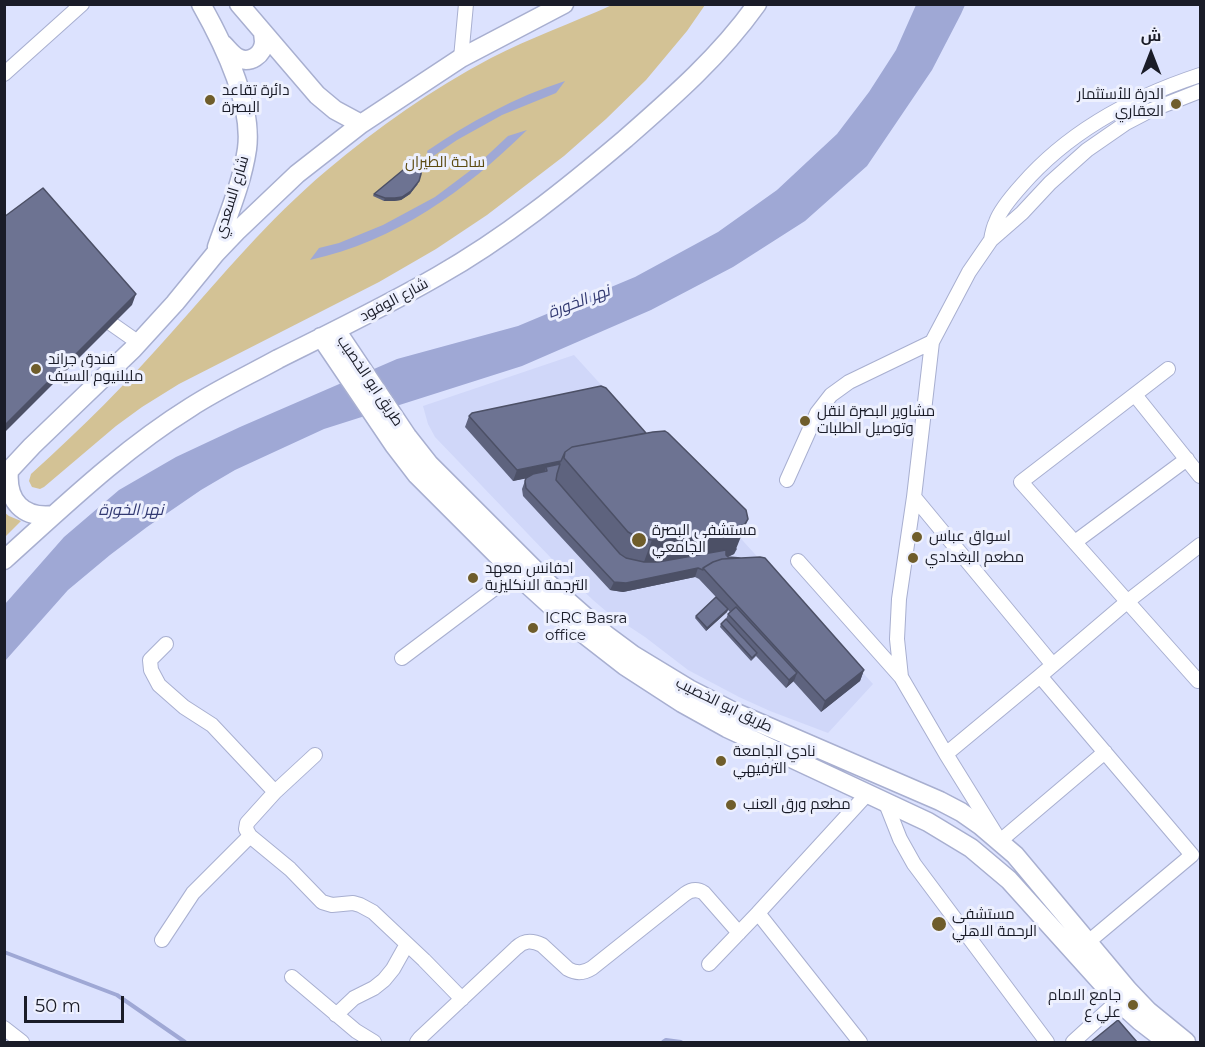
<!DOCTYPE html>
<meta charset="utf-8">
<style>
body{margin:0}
#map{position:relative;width:1205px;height:1047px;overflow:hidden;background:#dce2fe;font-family:Montserrat,Cairo,sans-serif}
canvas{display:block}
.frame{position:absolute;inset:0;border:6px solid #1a1c28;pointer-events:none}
.north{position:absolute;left:1121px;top:24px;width:60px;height:60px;-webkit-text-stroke:4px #edf0fe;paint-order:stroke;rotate:0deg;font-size:16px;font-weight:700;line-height:24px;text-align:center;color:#1a1c28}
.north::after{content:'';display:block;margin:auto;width:21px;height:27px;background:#1a1c28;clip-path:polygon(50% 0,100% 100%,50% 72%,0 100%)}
.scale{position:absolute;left:24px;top:996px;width:100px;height:27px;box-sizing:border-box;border:3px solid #1a1c28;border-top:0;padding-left:8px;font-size:18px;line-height:21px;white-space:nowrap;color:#1a1c28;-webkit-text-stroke:4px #edf0fe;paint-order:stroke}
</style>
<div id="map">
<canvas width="1205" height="1047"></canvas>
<div class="frame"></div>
<div class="north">ش</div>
<div class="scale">50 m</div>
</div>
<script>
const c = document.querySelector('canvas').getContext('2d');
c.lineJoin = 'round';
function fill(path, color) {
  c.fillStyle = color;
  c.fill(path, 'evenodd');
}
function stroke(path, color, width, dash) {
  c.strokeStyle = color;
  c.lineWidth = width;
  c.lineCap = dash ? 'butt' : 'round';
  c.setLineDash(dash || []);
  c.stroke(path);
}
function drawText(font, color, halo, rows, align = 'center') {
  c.font = font + ' Montserrat,Cairo,sans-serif';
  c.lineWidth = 6;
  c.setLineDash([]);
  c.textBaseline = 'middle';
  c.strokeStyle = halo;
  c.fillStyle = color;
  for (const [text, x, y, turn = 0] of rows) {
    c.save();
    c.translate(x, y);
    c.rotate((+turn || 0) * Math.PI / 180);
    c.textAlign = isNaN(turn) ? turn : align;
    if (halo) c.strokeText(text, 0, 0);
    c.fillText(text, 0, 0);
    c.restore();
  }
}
fill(new Path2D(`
 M574 355 873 684 828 733 770 711 739 697 688 670 645 637 607 612 593 600 574 582 435 437 428 424 423 406Z`), '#d0d7f9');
fill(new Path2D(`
 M612 5H705L687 31 646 80 606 119 564 156 487 215 436 249 379 282 179 384 142 407 116 426 44 487 40 489 32 487 29 481 31 474C81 429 128 382 172 332 222 276 269 219 326 171 377 128 432 89 491 58 530 38 572 23 612 5Z
 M5 513 9 516 21 521 5 537Z`), '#d3c295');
fill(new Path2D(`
 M916 5H965L961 14 932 70 867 166 805 221 733 267 651 310 522 366 324 429 235 470 201 490 147 527 110 555 68 590 5 661V604L64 537 119 490 176 457 240 427 397 359 518 326 635 277 718 232 777 190 837 134 869 92 896 50Z
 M565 81 556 93 502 115 457 140 429 159 427 151C470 122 515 97 565 81Z
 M527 130C465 191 396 241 310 260L319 248 339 243 383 225 435 197 475 167 508 136Z`), '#9fa8d5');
stroke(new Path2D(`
 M4 952 117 995 185 1042
 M663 1042 666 1040 681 1042`), '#9fa8d5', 4);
const minor = new Path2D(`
 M461 58 466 4
 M4 74 82 4
 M991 240C992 234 993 228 996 222 1000 210 1013 195 1022 185 1069 131 1133 97 1200 75
 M99 315 139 343
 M1168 369 1021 482 1198 681 1200 678
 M1135 395 1200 476
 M787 480 817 413 831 395 849 382 932 342
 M914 497 1053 665
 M1075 542 1187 459
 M798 561 901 677
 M166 644 150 660 151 670 159 685 184 707 212 725 275 792
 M402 658 515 573
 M1040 676 1192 855 1081 948
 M1105 752 1000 841 946 754 901 677 897 639 899 599 914 497 932 342 969 272 991 240 1022 213 1050 183 1087 150 1126 123 1149 111 1200 91
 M946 754 1040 676 1128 601 1200 545
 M315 755 275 792 247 823 246 829 250 836 290 869 322 902 332 905 353 903 360 905 373 912 424 960 462 999
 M885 801 900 839 914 864 1047 1042
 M758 913 860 1042
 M162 940 193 893 250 836
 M709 964 758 913 868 793
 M292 977 356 1031 374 1042
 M336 1015 354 998 374 988 384 980 393 969 407 944
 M4 1028 22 1042
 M417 1042 420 1038 516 948C524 940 532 940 542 945L568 969C577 974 584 973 592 968L685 894C692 889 698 889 704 893L739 933
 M1073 1042 1118 1001`);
const major = new Path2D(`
 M201 4C223 43 253 104 247 149 242 183 228 215 217 247
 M239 4 317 95 335 110 361 124
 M223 44C228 49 232 55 238 58 250 64 263 55 264 42 264 41 263 33 263 32
 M336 330 407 436 429 464 556 591 606 635 633 655 689 689 734 712 940 801 961 812 981 826 1015 855 1128 990 1148 1011 1186 1042
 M321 337 394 445 417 475 515 573 571 624 625 666 682 703 727 728 928 822 971 848 1009 880 1118 1001 1140 1021 1166 1041
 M9 470C6 501 23 519 54 515
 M4 476 32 446 133 349 175 303 215 254 236 232 297 174 361 124 461 58 564 4
 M4 560C64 506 122 450 191 407 219 389 249 375 278 359 332 332 386 306 438 276 505 238 566 189 625 139 673 97 720 56 757 4`);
stroke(minor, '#a8afd0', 16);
stroke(major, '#a8afd0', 21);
stroke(minor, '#fff', 14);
stroke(major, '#fff', 18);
fill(new Path2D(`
 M418 184 410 194 401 200 394 201H384L373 196 374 194Z
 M601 386 737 549 734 554 728 557 864 670 860 681 821 712 793 681 786 688 756 656 751 661 720 627 721 624 726 619 728 614 730 612 728 610 727 612 706 631 695 618 696 616 716 597 699 579 695 577 623 592 610 590 523 496 522 489 526 478 513 481 465 427 469 416Z`), '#5e637e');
fill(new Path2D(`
 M419 181 410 194 401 200 394 201H384L385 198Z
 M136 294 132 305 4 433V426Z
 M561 461 557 472 546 467 544 475 513 481 517 470Z
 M748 519 734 554 727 557 641 570 652 540Z
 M698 568 695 577 623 592 610 590 614 582Z
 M728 609 727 612 706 631 707 628Z
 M864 670 860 681 821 712 825 701Z
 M797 673 794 681 786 688 789 680Z`), '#4c5066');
const building = new Path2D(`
 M420 156 422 167 421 174 419 181 411 191 402 197 395 198H385L374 194Z
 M43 188 136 294 4 426V217Z
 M601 386 606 388 646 433 572 447 565 452 561 461 517 470 469 416 472 413Z
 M665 431 668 433 746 510 748 519 745 524 738 527 666 540H652L639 538 628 532 564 458 565 452 572 447 653 432Z
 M560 464 557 474 556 480 620 554 626 558 644 562H658L726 550V555L728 557 741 558 722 559 713 562 703 568V570L698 568 626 583 614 582 526 488 525 481 526 478 533 474 547 471 546 467Z
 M760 557 765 558 864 670 825 701 703 568 713 562 722 559Z
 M716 597 728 609 707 628 696 616Z
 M736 607 797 673 789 680 728 614Z
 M726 619 757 653 752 658 721 624Z
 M1118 1020 1137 1042H1091Z`);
fill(building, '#6d7392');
stroke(building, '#4c5066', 1.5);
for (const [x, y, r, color] of [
 [210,100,6,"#6f5d2b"],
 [1176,104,6,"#6f5d2b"],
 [36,369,6,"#6f5d2b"],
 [805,421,6,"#6f5d2b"],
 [917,537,6,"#6f5d2b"],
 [639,540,8,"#6f5d2b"],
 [913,558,6,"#6f5d2b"],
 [473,578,6,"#6f5d2b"],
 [533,628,6,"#6f5d2b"],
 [721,761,6,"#6f5d2b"],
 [731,805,6,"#6f5d2b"],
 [939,924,8,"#6f5d2b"],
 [1133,1005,6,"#6f5d2b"]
]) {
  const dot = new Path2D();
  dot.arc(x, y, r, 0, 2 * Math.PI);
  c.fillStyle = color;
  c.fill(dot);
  stroke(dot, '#edf0fe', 2);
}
drawText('15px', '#1a1c28', '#edf0fe', [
 ["دائرة تقاعد",222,91],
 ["البصرة",222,108],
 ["الدرة للأستثمار",1164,95,"right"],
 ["العقاري",1164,112,"right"],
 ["فندق جراند",48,360],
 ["مليلنيوم السيف",48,377],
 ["مشاوير البصرة لنقل",817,412],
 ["وتوصيل الطلبات",817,429],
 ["مستشفى البصرة",652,531],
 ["الجامعي",652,548],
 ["اسواق عباس",929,537],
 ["مطعم البغدادي",925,558],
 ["ادفانس معهد",485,569],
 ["الترجمة الانكليزية",485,586],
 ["ICRC Basra",545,619],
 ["office",545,636],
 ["نادي الجامعة",733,752],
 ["الترفيهي",733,769],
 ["مطعم ورق العنب",743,805],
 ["مستشفى",952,915],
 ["الرحمة الاهلي",952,932],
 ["جامع الامام",1121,996,"right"],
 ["علي ع",1121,1013,"right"]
], 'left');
drawText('15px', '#5d4b11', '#edf0fe', [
 ["ساحة الطيران",445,163]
]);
drawText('15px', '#1a1c28', '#edf0fe', [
 ["شارع السعدي",232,197,-73],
 ["شارع الوفود",394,300,-28],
 ["طريق ابو الخصيب",370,381,56],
 ["طريق ابو الخصيب",724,705,26]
]);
drawText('italic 16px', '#333a72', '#edf0fe', [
 ["نهر الخورة",579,302,-21],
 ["نهر الخورة",131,510]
]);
</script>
